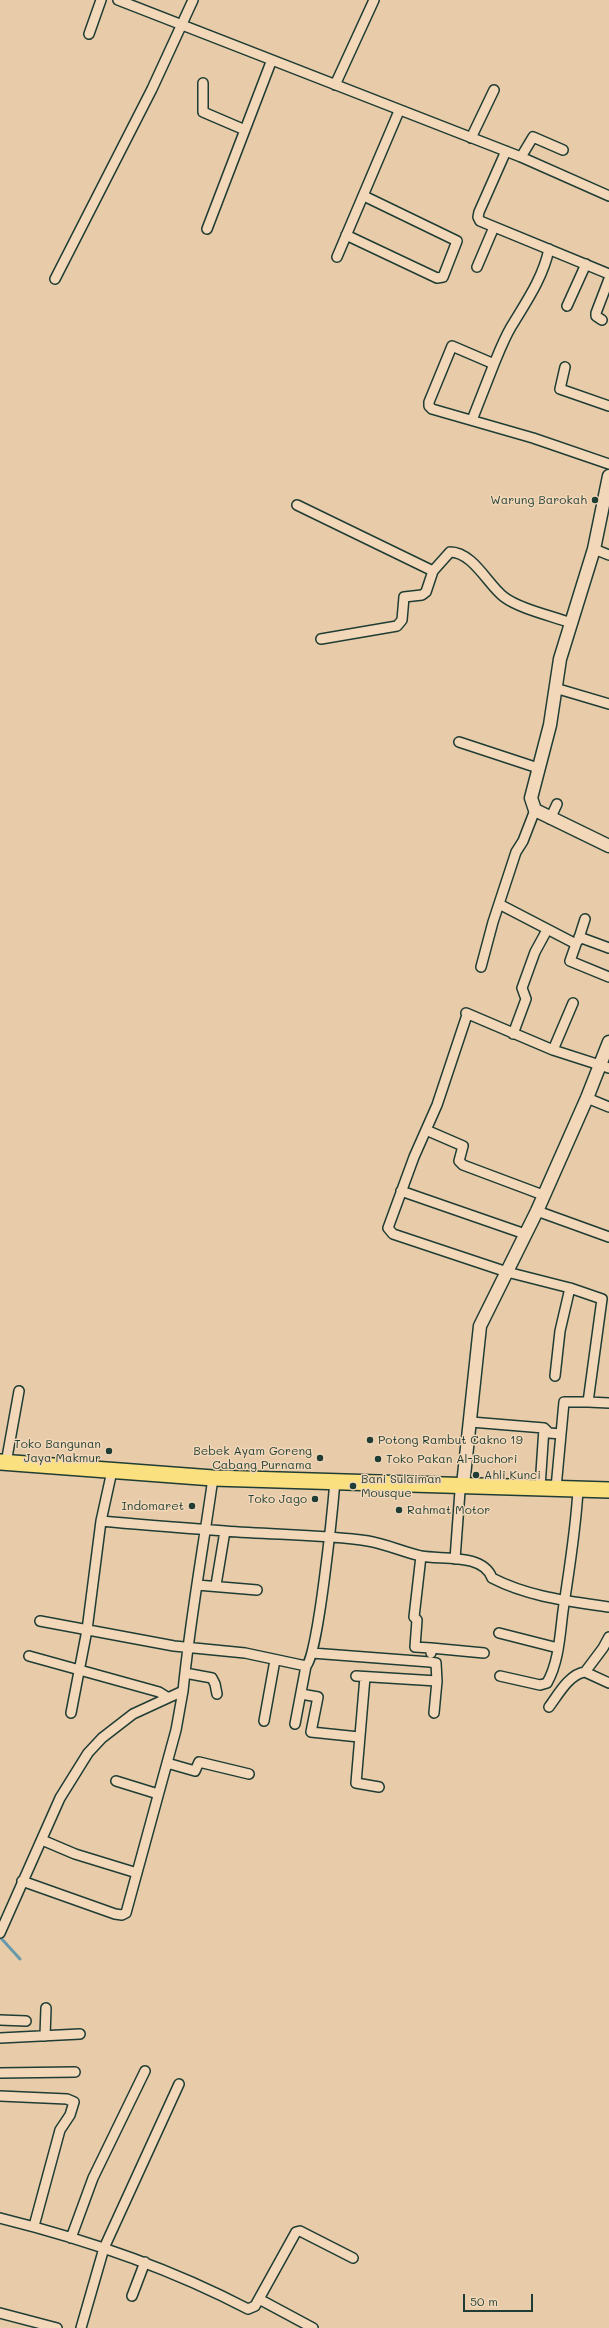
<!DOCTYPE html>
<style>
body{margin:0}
#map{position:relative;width:609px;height:2328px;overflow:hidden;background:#e8cba8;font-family:Mali,sans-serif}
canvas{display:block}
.scale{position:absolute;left:463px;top:2294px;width:70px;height:18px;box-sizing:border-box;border:2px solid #1f3d34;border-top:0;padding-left:5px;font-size:12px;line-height:14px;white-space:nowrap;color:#1f3d34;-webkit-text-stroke:3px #f2d8b9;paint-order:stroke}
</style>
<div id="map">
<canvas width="609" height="2328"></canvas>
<div class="scale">50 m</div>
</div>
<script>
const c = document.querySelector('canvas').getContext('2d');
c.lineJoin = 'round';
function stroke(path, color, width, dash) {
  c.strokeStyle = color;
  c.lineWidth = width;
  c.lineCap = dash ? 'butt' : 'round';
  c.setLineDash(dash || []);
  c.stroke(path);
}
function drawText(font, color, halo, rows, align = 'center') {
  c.font = font + ' Mali,sans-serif';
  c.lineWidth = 3;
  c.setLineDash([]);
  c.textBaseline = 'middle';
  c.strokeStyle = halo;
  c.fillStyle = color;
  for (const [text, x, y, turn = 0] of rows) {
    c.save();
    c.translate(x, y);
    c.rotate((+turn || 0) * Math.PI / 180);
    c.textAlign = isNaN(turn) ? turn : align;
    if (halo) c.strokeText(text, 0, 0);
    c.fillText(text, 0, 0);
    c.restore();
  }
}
stroke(new Path2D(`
 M0 1937 20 1959`), '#689aab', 3);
const minor = new Path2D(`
 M118 0 521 157 609 196
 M89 34 101 0
 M203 83V112L245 130
 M335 85 374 0
 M471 138 494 90
 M506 151 479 212 478 217 480 221 609 274
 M521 157 533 137 563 150
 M207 229 271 62
 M346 235 437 278 443 277 457 241 364 196
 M337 257 399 111
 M477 267 494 227
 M55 279 152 89 193 0
 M567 306 586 264
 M602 320 596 316V313L609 279
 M494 364C499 352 504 339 511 327 526 302 543 278 549 249
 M565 367 560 389 609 406
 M472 420 494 364 452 346 429 402V406L432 409 533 438 609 464
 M297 505 433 571 450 552C473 552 488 585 504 597 520 609 552 616 571 623
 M594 549 609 555
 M321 639 397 626 402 620 404 597 422 595 426 592 433 571
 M555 688 609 704
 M459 742 538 768
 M550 819 557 804
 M499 904 576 944 570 961 609 977
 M579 937 609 948
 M578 941 585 919
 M481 967 493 922 516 852 523 841 535 810
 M466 1013 553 1050 609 1068
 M467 1015 437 1105 414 1157 388 1228 393 1234 507 1272 570 1288 602 1299 588 1402 609 1403
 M513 1034 526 999 522 988 535 952 547 930
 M553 1050 573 1003
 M587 1098 609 1107
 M426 1130 463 1146 459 1161 463 1165 543 1195
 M401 1191 525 1234
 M537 1211 609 1237
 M555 1376 560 1331 570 1288
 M471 1422 544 1428 549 1433 561 1434 564 1402H588
 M6 1463 19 1391
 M540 1487 544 1428
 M556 1488 561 1434
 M101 1521C143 1525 184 1528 225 1531 273 1535 321 1534 368 1541 386 1544 403 1552 421 1556 442 1560 483 1553 492 1578 529 1597 568 1601 609 1607
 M421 1556 414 1617 417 1620 415 1647 431 1648
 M455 1559 460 1491 463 1485
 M197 1585 257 1590
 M216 1585 225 1531
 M40 1621 174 1646 245 1653 306 1666
 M499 1633 558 1648
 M312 1653 430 1662 436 1663 437 1681 356 1676
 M431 1653V1648L484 1653
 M29 1656 159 1692 167 1697
 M585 1672 603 1648 609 1637
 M185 1673 212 1678 215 1684 217 1694
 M500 1676 540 1685 547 1683C559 1662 560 1634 563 1611 569 1570 576 1530 578 1489
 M365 1677 356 1783 379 1787
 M301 1694 318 1697 311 1732 359 1737
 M549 1707C558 1695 569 1674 585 1672L609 1683
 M71 1713 87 1630 101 1521 112 1471
 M434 1713 437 1681
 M264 1721 275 1660
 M295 1724 306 1666C318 1658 333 1505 335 1481
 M167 1763 195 1771 199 1762 249 1774
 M116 1781 158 1794
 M42 1840 75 1854 137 1873
 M22 1881 115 1914 122 1915 126 1913 176 1730 183 1691
 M0 1933 60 1798 88 1753 102 1738 133 1714 183 1691C190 1620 203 1549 213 1478
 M0 2020 26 2021
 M45 2036 46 2008
 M0 2038 80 2034
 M0 2073 75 2072
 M0 2096 67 2099 74 2102 70 2115 60 2130 34 2226
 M0 2218C85 2239 170 2268 248 2309L255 2306 296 2232 300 2231 353 2258
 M71 2238 93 2178 145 2071
 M132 2296 145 2262
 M259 2299 313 2328
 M0 2313 57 2328
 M81 2328 104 2248 179 2084`);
const tertiary = new Path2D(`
 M609 476 594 549 560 659 550 725 531 798 535 810 609 846
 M463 1485 480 1326 537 1211 587 1098 609 1042`);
const primary = new Path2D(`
 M0 1462 213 1478 609 1490`);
stroke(minor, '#1f3d34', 12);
stroke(tertiary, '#1f3d34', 15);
stroke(primary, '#1f3d34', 18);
stroke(minor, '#f2d8b9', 9);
stroke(tertiary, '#f2d8b9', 12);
stroke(primary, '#fbe080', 15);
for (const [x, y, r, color] of [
 [595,500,4,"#1f3d34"],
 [370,1440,4,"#1f3d34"],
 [109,1451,4,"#1f3d34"],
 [320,1458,4,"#1f3d34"],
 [378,1459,4,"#1f3d34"],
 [476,1475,4,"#1f3d34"],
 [353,1486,4,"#1f3d34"],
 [315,1499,4,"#1f3d34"],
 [192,1506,4,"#1f3d34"],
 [399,1510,4,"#1f3d34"]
]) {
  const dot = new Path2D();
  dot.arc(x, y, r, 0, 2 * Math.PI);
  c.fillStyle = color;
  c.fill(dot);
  stroke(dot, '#f2d8b9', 1.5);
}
drawText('12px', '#1f3d34', '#f2d8b9', [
 ["Warung Barokah",587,500],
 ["Potong Rambut Cakno 19",378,1440,"left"],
 ["Toko Bangunan",101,1444],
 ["Jaya Makmur",101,1458],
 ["Bebek Ayam Goreng",312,1451],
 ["Cabang Purnama",312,1465],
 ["Toko Pakan Al-Buchori",386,1459,"left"],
 ["Ahli Kunci",484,1475,"left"],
 ["Bani Sulaiman",361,1479,"left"],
 ["Mousque",361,1493,"left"],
 ["Toko Jago",307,1499],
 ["Indomaret",184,1506],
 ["Rahmat Motor",407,1510,"left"]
], 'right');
</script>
